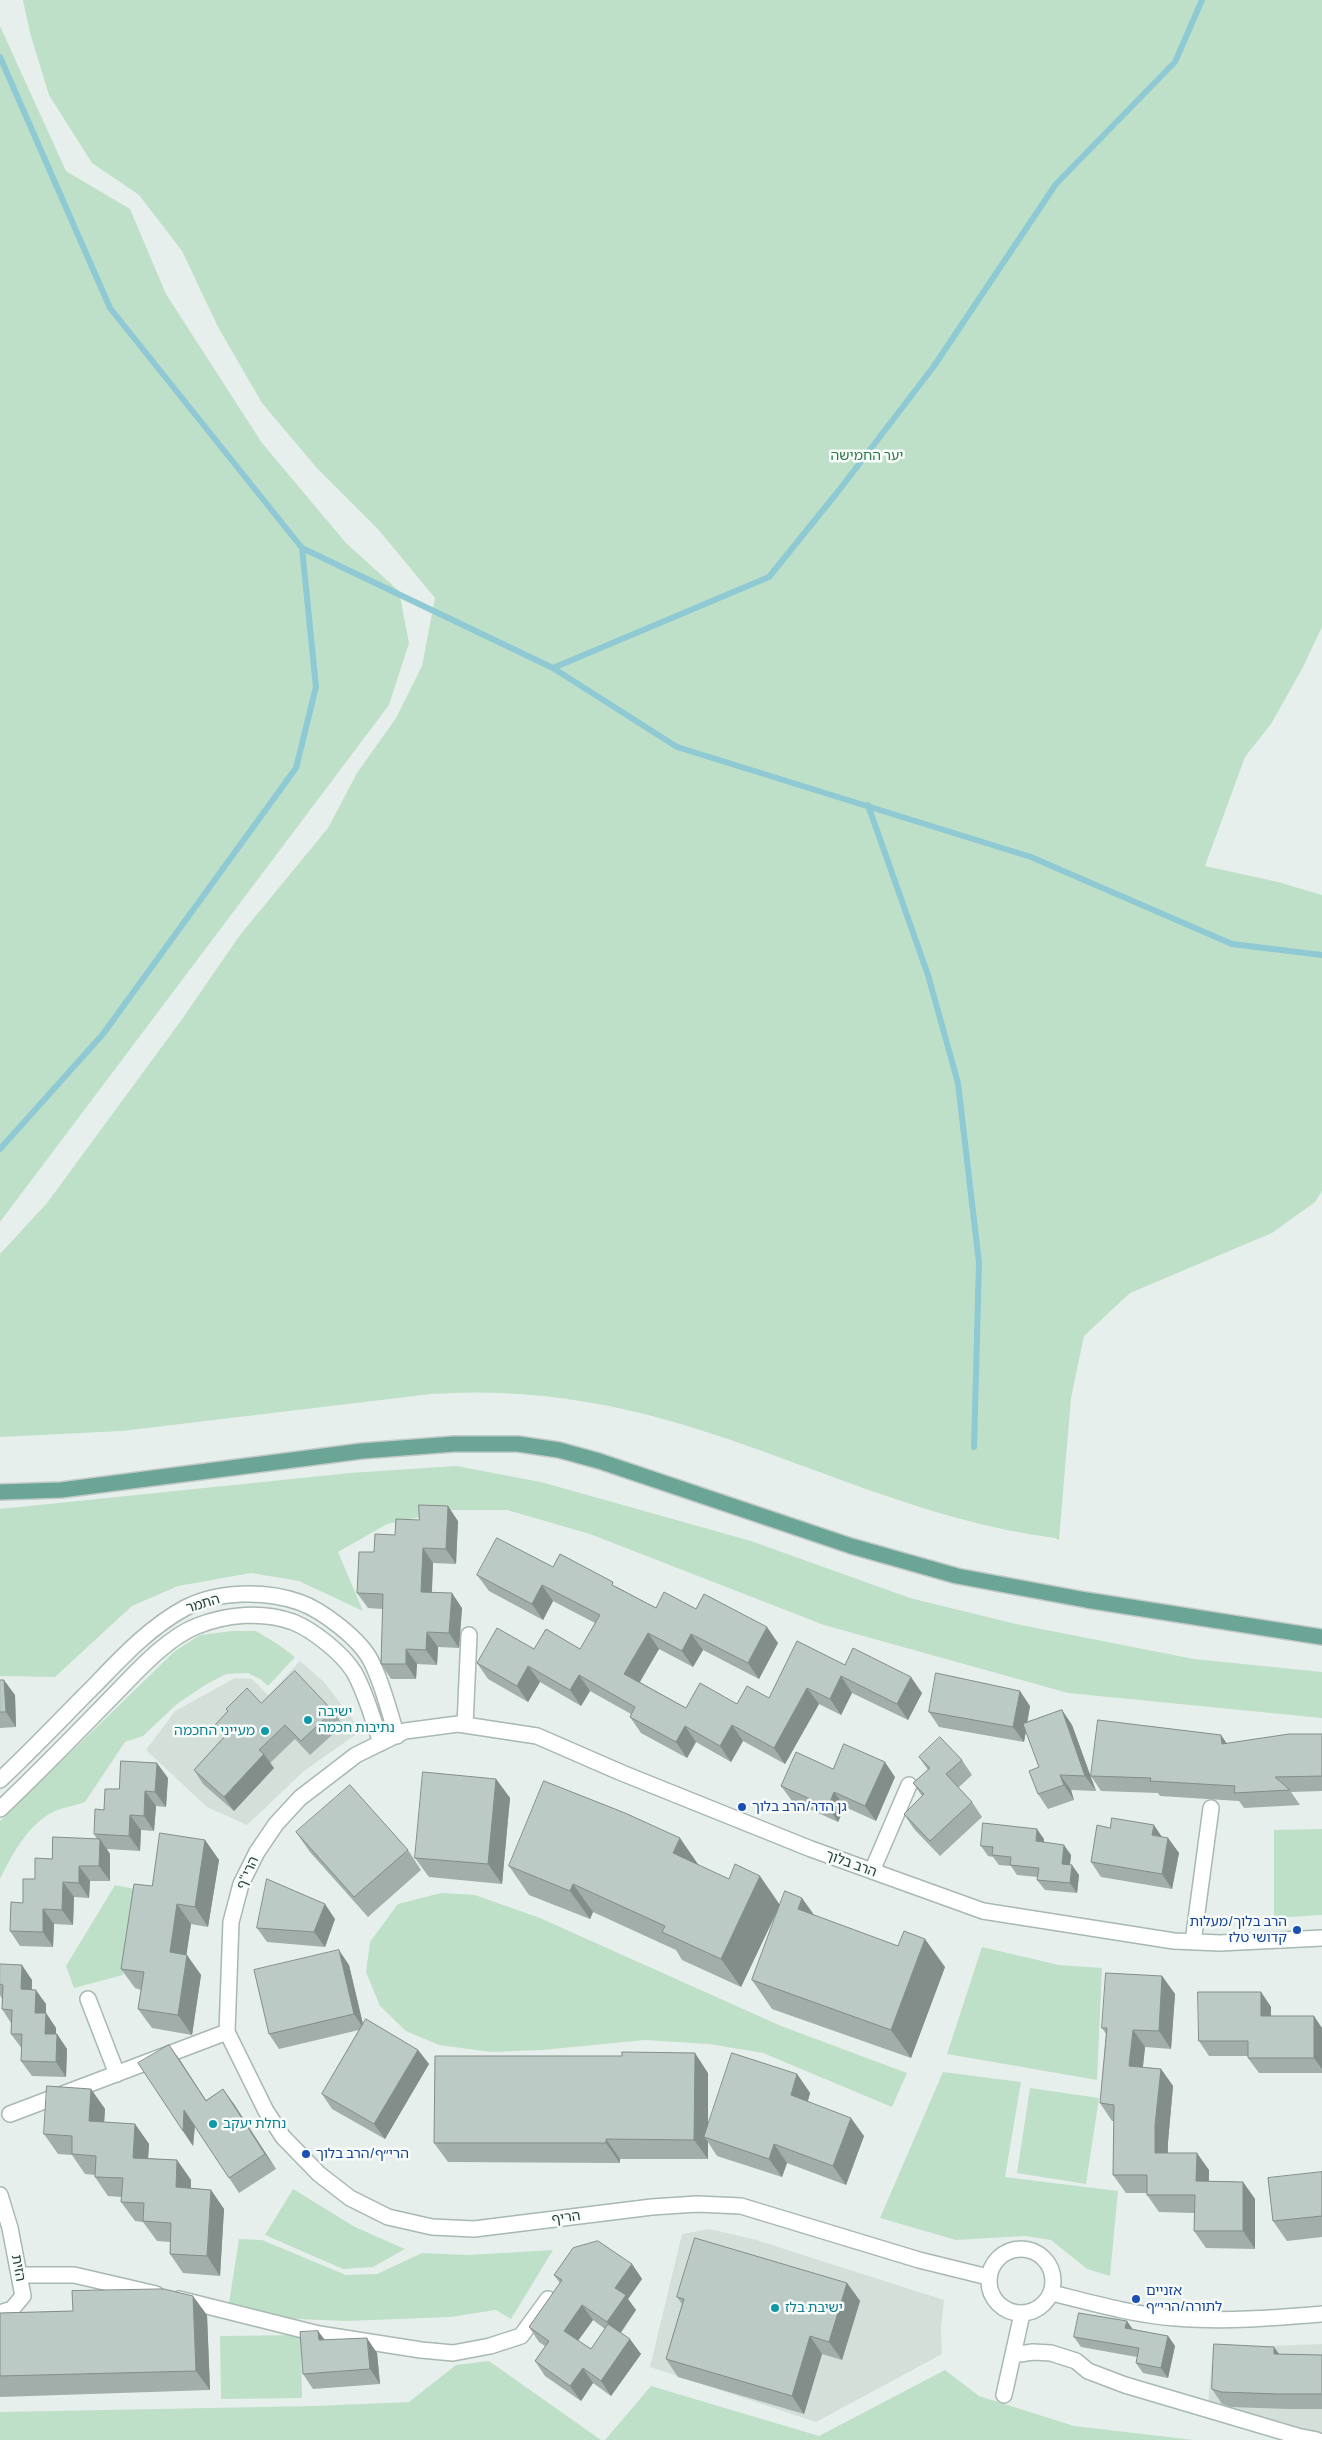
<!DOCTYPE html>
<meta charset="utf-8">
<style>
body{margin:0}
canvas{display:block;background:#e6efeb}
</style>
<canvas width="1322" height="2440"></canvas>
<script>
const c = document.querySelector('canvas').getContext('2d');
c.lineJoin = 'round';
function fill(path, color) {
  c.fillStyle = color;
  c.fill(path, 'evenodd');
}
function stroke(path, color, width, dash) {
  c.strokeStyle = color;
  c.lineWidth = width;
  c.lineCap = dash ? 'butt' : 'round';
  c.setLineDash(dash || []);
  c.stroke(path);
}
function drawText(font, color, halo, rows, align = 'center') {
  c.font = font + ' Manrope,"Noto Sans Hebrew",sans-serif';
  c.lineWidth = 5;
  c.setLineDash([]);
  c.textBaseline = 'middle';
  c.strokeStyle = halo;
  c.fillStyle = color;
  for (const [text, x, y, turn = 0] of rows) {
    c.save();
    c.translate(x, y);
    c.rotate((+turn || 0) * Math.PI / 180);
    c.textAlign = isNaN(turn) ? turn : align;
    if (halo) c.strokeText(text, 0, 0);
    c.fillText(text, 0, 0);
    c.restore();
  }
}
fill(new Path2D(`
 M300 1661 324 1682 356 1724 355 1735 304 1771 247 1825 207 1807 146 1750 175 1711 235 1678 252 1679 268 1695Z
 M709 2229 753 2239 944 2300 941 2328 942 2354 816 2422 650 2367 682 2234Z
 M1322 2344V2440H1313L1289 2424 1208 2403 1213 2348Z`), '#d4dfda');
fill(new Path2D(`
 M23 0H1322V627L1302 669 1271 724 1245 757 1205 866 1278 882 1322 895V1191L1315 1202 1272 1233 1130 1293 1084 1336 1071 1398 1059 1540 1055 1538C926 1522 807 1462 684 1425 602 1400 516 1388 431 1394L122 1431 0 1437V1254L47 1203 180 1022 240 935 328 828 357 773 396 718 422 666 435 598 377 528 316 467 262 403 218 327 182 251 139 195 92 163 49 95 30 33Z
 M0 26 66 171 130 209 166 294 262 443 346 543 399 591 409 643 389 705 0 1222Z
 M456 1466 541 1482 751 1541 910 1598 1016 1624 1194 1659 1322 1672V1718L1068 1693 824 1625 590 1534 507 1510H453L387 1524 338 1552 363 1611 299 1581 251 1573 178 1586 132 1606 55 1677 0 1676V1509L350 1473Z
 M232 1631H256L279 1645 295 1657 268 1686 260 1679 248 1673 226 1674 205 1685 177 1704 143 1736 125 1742 85 1802C75 1806 64 1807 55 1811 28 1824 13 1853 0 1879V1821L175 1651 200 1635Z
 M1322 1829V1915L1274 1918V1830Z
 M115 1885 140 1890 123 1975 74 1988 66 1966Z
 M441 1893 475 1895 540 1918 781 2026 907 2073 892 2107 763 2053 709 2044 645 2040 542 2050 491 2052 439 2045 406 2031 380 2006 366 1972 370 1942 398 1904Z
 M982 1947 1059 1965 1102 1968 1097 2080 947 2054Z
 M943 2072 1021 2082 1005 2177 1118 2191 1110 2276 1087 2269 1051 2240 1025 2236 956 2240 880 2218Z
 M1030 2088 1099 2098 1086 2184 1017 2173Z
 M293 2189 355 2227 405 2249 373 2267 343 2269 265 2235Z
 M239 2239 262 2240 346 2275 377 2274 422 2253 469 2255 553 2250 511 2319 496 2310 450 2317 346 2321 227 2316Z
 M301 2335 302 2398 221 2399 220 2336Z
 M489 2361 601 2440H0V2412L314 2406 409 2402 456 2365Z
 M945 2370 979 2396 1074 2426 1194 2440H605L651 2386 819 2436Z`), '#bfe0c8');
stroke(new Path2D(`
 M0 57 110 308 302 548 553 668 677 747 1031 857 1232 944 1322 955
 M553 668 769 577 840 489 934 366 1056 184 1175 62 1202 0
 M868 805 928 975 958 1083 979 1263 974 1447
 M0 1149 103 1034 296 768 316 687 302 548`), '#8ec9d4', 6);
const minor = new Path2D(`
 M465 1725 469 1635
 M0 1780C33 1749 64 1716 96 1684 123 1656 150 1627 185 1608 217 1591 265 1590 299 1602 322 1610 360 1639 371 1661 383 1684 389 1712 397 1736
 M0 1809C37 1774 72 1738 107 1702 132 1677 164 1639 197 1626 227 1614 263 1611 293 1622 313 1630 342 1653 354 1672 366 1693 373 1720 381 1743
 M872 1871 909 1785
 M1193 1942 1211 1808
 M88 1999 117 2074
 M10 2114 227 2032
 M0 2195 10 2228 23 2296 12 2309 0 2313
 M989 2281a32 32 0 1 1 64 0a32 32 0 1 1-64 0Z
 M19 2275H74L156 2294
 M988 2277 919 2260 741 2206 697 2204 652 2207 474 2229 432 2227 388 2217 350 2198 319 2174 283 2137 266 2111 227 2032 231 1922 241 1884 257 1852 276 1824 300 1798 356 1755 405 1731 458 1724 537 1736 622 1773 811 1849 983 1911 1174 1941 1220 1943 1322 1938
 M1052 2293C1092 2303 1134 2315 1176 2318 1225 2322 1273 2318 1322 2314
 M179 2299 319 2334 421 2350 453 2353 490 2346 521 2336 548 2299
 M1013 2355 1033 2352 1051 2353 1076 2361 1088 2371 1125 2385 1297 2436 1317 2440
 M1004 2395 1022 2314`);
const major = new Path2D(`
 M0 1492 61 1490 362 1451 454 1444H518L559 1450 599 1461 851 1546 957 1576 1086 1600 1322 1637`);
stroke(minor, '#a8b8b2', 18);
stroke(major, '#c2cac8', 18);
stroke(minor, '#fff', 15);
stroke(major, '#6aa596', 15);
fill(new Path2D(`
 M458 1521 456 1564 433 1563 432 1592 462 1608 459 1648 438 1647 437 1665 417 1664 416 1679H391L381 1664 383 1609 368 1608 357 1593 374 1552 395 1535Z
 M553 1567 617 1587 656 1608 696 1609 778 1643 759 1679 703 1650 693 1667 659 1649 640 1682 686 1708 737 1704 769 1698 845 1665 922 1693 908 1720 852 1693 841 1715 819 1704 785 1764 743 1741 731 1762 696 1742 687 1758 641 1733 630 1717 631 1714 590 1691 581 1706 540 1682 528 1702 488 1679 477 1663 534 1649H580L595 1623 553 1601 543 1620 489 1591 477 1575Z
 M0 1680 15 1695 16 1727 0 1728Z
 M261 1703 333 1711 343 1725 310 1755 295 1739 270 1763 274 1768 234 1811 203 1784 194 1770 224 1737 215 1725 228 1712 226 1709Z
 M1030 1706 1027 1722 1062 1710 1072 1725 1096 1791 1071 1790 1074 1800 1048 1809 1038 1794 1039 1767 1026 1731 1024 1742 939 1727 929 1712Z
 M1322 1734V1791L1291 1792 1300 1805 1244 1808 1239 1801 1160 1796 1158 1793 1101 1791 1091 1776 1221 1735 1227 1744Z
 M919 1757 962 1760 972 1775 958 1788 972 1802 982 1817 940 1856 914 1829 904 1814 922 1796 913 1783 928 1770Z
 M833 1769 895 1777 876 1821 845 1807 838 1822 792 1801 781 1786Z
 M168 1778 166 1807 156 1806 154 1831 141 1830 140 1851 107 1849 110 1854V1881H90L89 1898 74 1897 73 1925 54 1924 53 1947 20 1946 10 1931 35 1879 52 1859 97 1839 94 1834 104 1810 119 1789Z
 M496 1779 510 1798 502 1884 429 1877 415 1858Z
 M1110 1828 1168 1838 1179 1853 1172 1889 1101 1877 1091 1862Z
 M296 1832 408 1850 421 1870 368 1917 310 1852Z
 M1044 1839V1842L1071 1855 1070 1864 1079 1875 1077 1893 1045 1890 1037 1880 1038 1877 1017 1875 1011 1866 999 1865 993 1857 988 1856 981 1846Z
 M205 1840 219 1860 208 1927 191 1924 186 1955 201 1975 192 2035 152 2028 138 2009 141 1990 135 1988 121 1969 152 1886Z
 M698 1865 780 1905 814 1915 945 1967 911 2058 772 2009 752 1980 780 1905 741 1987 682 1960 676 1950 593 1912 590 1919 529 1895 509 1866Z
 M335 1919 325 1947 267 1942 257 1928Z
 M0 1964 32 1980V1989L46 2004V2013L56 2028V2034H57L67 2049 66 2077 32 2076 21 2061 22 2049 11 2034V2023L2 2009V1999L0 1995Z
 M349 1965 363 2024 418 2050 429 2064 385 2139 332 2109 322 2094 359 2030 279 2049 269 2034Z
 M1162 1976 1175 1994 1171 2049 1145 2047 1143 2067 1161 2069 1173 2086 1168 2142V2153L1209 2170V2181L1243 2182 1255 2199V2249L1206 2248 1194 2231V2213L1159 2212 1147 2195V2193H1126L1113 2175 1114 2121H1112L1100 2103 1106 2034 1102 2028Z
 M1261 1992 1271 2007V2016L1322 2028V2073H1259L1248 2058V2056H1209L1199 2041Z
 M169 2045 206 2100 223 2089 276 2169 239 2193 195 2126 193 2146 183 2131Z
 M708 2073V2126L797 2074 810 2093 808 2101 864 2136 846 2185 787 2163 782 2177 717 2156 708 2142V2159H620V2163L448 2162 434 2143Z
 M91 2089 105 2109 104 2122 135 2124 149 2144 148 2158 177 2160 191 2180V2188L211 2190 224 2209 220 2276 183 2273 170 2254V2242L157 2241 143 2222 135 2221 121 2202 122 2197 108 2196 95 2177V2175L85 2174 72 2155 58 2154 44 2134Z
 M1322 2172V2237L1287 2241 1273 2221Z
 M632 2264 642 2279 628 2299 636 2310 621 2333 641 2354 611 2396 593 2383 581 2401 545 2376 535 2361 545 2346 539 2342 529 2327 560 2283 554 2275ZM593 2320 605 2329 591 2349 578 2341Z
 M847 2283 860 2301 842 2360 822 2354 804 2414 678 2377 666 2359 682 2304 677 2297Z
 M73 2311 207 2315 210 2390 0 2397V2313Z
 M1127 2321 1132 2329 1168 2336 1175 2346 1168 2378 1143 2373 1136 2363 1137 2357 1081 2347 1074 2337Z
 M318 2331 325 2340 377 2353 380 2384 313 2389 303 2374Z
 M1280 2354 1322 2355V2409H1288L1231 2407 1222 2404 1212 2389Z`), '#a1aea9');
fill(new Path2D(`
 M448 1506 458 1521 456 1564 446 1549Z
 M423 1548 433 1563 431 1607 421 1592Z
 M542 1585 553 1601 543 1620 532 1604Z
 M452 1593 462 1608 459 1648 449 1633Z
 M767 1627 778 1643 759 1679 748 1663Z
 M427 1632 438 1647 437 1665 426 1650Z
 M648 1633 659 1649 635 1690 624 1674Z
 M691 1634 703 1650 693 1667 682 1651Z
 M406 1649 417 1664 416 1679 406 1664Z
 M528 1666 540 1682 528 1702 517 1686Z
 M579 1675 590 1691 581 1706 570 1690Z
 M841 1676 852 1693 841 1715 830 1699Z
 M911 1677 922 1693 908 1720 897 1704Z
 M4 1680 15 1695 16 1727 6 1712Z
 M807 1688 819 1704 785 1764 774 1748Z
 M1020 1691 1030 1706 1024 1742 1013 1727Z
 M1062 1710 1072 1725 1096 1791 1085 1776Z
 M732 1725 743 1741 731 1762 720 1746Z
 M685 1726 696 1742 687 1758 676 1742Z
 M1221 1735 1231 1750 1222 1744Z
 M264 1754 274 1768 234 1811 224 1797Z
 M885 1762 895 1777 876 1821 865 1806Z
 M157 1763 168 1778 166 1807 155 1792Z
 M1060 1775 1071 1790 1074 1800 1064 1785Z
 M496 1779 510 1798 502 1884 488 1864Z
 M145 1791 156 1806 154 1831 144 1816Z
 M834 1792 845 1807 838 1822 828 1807Z
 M130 1815 141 1830 140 1851 129 1836Z
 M1154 1825 1164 1840 1152 1835Z
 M1037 1829 1044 1839 1043 1851 1036 1841Z
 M680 1838 700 1867 673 1853Z
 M1168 1838 1179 1853 1172 1889 1162 1874Z
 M100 1839 110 1854V1881L99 1866Z
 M205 1840 219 1860 208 1927 195 1907Z
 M1064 1845 1071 1855 1069 1874 1062 1864Z
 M1072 1865 1079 1875 1077 1893 1070 1883Z
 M79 1866 90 1881 89 1898 79 1883Z
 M760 1876 780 1905 741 1987 721 1959Z
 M63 1882 74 1897 73 1925 62 1910Z
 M573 1884 593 1912 590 1919 570 1891Z
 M802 1898 822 1926 798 1909Z
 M177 1904 191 1924 184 1972 170 1952Z
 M325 1904 335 1919 325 1947 314 1932Z
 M43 1909 54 1924 53 1947 43 1932Z
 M925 1939 945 1967 911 2058 891 2030Z
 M339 1950 349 1965 364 2029 354 2014Z
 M187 1955 201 1975 192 2035 178 2015Z
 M22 1965 32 1980 31 2004 21 1989Z
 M1162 1976 1175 1994 1171 2049 1159 2031Z
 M36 1990 46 2004V2013L56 2028V2049L45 2034 35 2013Z
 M1261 1992 1271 2007V2031L1261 2016Z
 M1314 2016 1322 2028V2069L1314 2058Z
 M1133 2030 1145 2047 1141 2083 1129 2066Z
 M57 2034 67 2049 66 2077 56 2062Z
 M169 2045 180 2060 216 2116 206 2101Z
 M418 2050 429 2064 385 2139 374 2124Z
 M695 2053 708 2073V2138L704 2137 708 2142V2159L694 2140Z
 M1161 2069 1173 2086 1168 2142 1167 2170 1155 2153V2125Z
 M797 2074 810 2093 804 2113 791 2095Z
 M91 2089 105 2109 103 2141 89 2121Z
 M223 2089 234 2104 276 2169 265 2154Z
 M184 2110 195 2125 193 2146 183 2131Z
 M851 2118 864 2136 846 2185 833 2166Z
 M135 2124 149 2144 147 2177 133 2158Z
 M606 2139 620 2159V2163L606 2143Z
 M774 2144 787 2163 782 2177 769 2159Z
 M1197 2153 1209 2170 1208 2199 1196 2181Z
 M177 2160 191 2180 190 2207 176 2187Z
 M1243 2182 1255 2199V2249L1243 2231Z
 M211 2190 224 2209 220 2276 207 2256Z
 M632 2264 642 2279 628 2299 636 2310 617 2337 607 2322 615 2288Z
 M847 2283 860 2301 842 2360 829 2342Z
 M193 2296 207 2315 210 2390 196 2371Z
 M582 2305 593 2320 574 2346 564 2331Z
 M1127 2321 1134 2331 1125 2328Z
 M318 2331 329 2346 319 2340Z
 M810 2336 822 2354 804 2414 792 2396Z
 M1168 2336 1175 2346 1168 2378 1161 2368Z
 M367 2338 377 2353 380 2384 370 2369Z
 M630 2339 641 2354 611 2396 601 2381Z
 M1274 2347 1285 2362 1274 2354Z
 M583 2368 593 2383 581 2401 570 2386Z`), '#838d89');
const building = new Path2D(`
 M419 1505 448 1506 446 1549 423 1548 421 1592 452 1593 449 1633 427 1632 426 1650 406 1649V1664H381L383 1594 357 1593 359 1552H374L375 1534 395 1535 396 1519 419 1520Z
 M497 1538 553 1567 560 1554 613 1582 612 1585 656 1608 664 1592 696 1609 704 1594 767 1627 748 1663 691 1634 682 1651 648 1633 624 1674 686 1708 700 1683 737 1704 747 1686 769 1698 797 1641 845 1665 853 1648 911 1677 897 1704 841 1676 830 1699 807 1688 774 1748 732 1725 720 1746 685 1726 676 1742 630 1717 635 1707 579 1675 570 1690 528 1666 517 1686 477 1663 497 1628 534 1649 546 1629 580 1649 600 1615 542 1585 532 1604 477 1575Z
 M295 1671 333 1711 301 1741 285 1725 259 1750 264 1754 224 1797 194 1770 226 1735 215 1725 228 1711 226 1709 247 1688 261 1703Z
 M936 1673 1020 1691 1013 1727 929 1712Z
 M0 1680H4L6 1712H0Z
 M1062 1710 1085 1776 1060 1775 1064 1785 1038 1794 1029 1771 1039 1767 1023 1724Z
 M1098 1720 1221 1735 1222 1744 1289 1734H1322V1776L1275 1777 1290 1790 1234 1793 1235 1786 1150 1781 1151 1778 1091 1776Z
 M940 1737 962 1760 946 1774 972 1802 930 1841 904 1814 924 1794 913 1783 930 1768 919 1757Z
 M844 1744 885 1762 865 1806 834 1792 828 1807 781 1786 796 1752 833 1769Z
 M121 1761 157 1763 155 1792 145 1791 144 1816 130 1815 129 1836 94 1834 95 1809 104 1810 105 1789H119Z
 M423 1772 496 1779 488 1864 415 1858Z
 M544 1781 625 1813 680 1838 673 1853 729 1879 735 1864 760 1876 721 1959 662 1932 665 1926 573 1884 570 1891 509 1866Z
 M350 1785 408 1850 354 1897 296 1832Z
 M1112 1818 1154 1825 1152 1835 1168 1838 1162 1874 1091 1862 1097 1825 1110 1828Z
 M983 1823 1037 1829 1036 1841 1064 1845 1062 1864 1072 1865 1070 1883 1037 1880 1039 1868 1010 1865 1011 1857 992 1855 993 1847 981 1846Z
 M160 1833 205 1840 195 1907 177 1904 170 1952 187 1955 178 2015 138 2009 144 1972 121 1969 134 1884 152 1886Z
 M53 1837 100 1839 99 1866H79V1883L63 1882 62 1910 43 1909V1932L10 1931 11 1902 23 1903V1879H35V1858L52 1859Z
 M267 1879 325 1904 314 1932 257 1928Z
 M785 1891 802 1898 798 1909 898 1946 904 1931 925 1939 891 2030 752 1980Z
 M339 1950 354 2014 269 2034 254 1970Z
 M0 1964 22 1965 21 1989 36 1990 35 2013H46L45 2034H57L56 2062 21 2061 22 2034H11L12 2010 2 2009 3 1985 0 1984Z
 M1106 1973 1162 1976 1159 2031 1133 2030 1129 2066 1161 2069 1155 2125V2153H1197L1196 2181 1243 2182V2231H1194L1195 2195H1147V2175H1113L1114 2105 1100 2103 1107 2028H1102Z
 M1198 1992H1261V2016H1314V2058H1248V2041H1199Z
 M366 2019 418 2050 374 2124 322 2094Z
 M169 2045 206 2101 223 2089 265 2154 229 2178 184 2110 183 2131 138 2063Z
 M622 2052 695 2053 694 2140 606 2139V2143H434L435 2056H622Z
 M732 2053 797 2074 791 2095 851 2118 833 2166 774 2144 769 2159 704 2137Z
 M47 2086 91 2089 89 2121 135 2124 133 2158 177 2160 176 2187 211 2190 207 2256 170 2254 171 2223 143 2221 144 2203 121 2202 123 2178 95 2177 96 2156 72 2154V2136L44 2134Z
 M1322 2172V2216L1273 2221 1268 2178Z
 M695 2238 847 2283 829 2342 810 2336 792 2396 666 2359 684 2299 677 2297Z
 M598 2241 632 2264 615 2288 626 2295 607 2322 582 2305 564 2331 591 2349 608 2324 630 2339 601 2381 583 2368 570 2386 535 2361 549 2341 529 2327 562 2280 554 2275 573 2248Z
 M164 2289 193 2296 196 2371 0 2376V2313L73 2311 72 2291Z
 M1079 2313 1127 2321 1125 2328 1168 2336 1161 2368 1136 2363 1139 2348 1074 2337Z
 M318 2331 319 2340 367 2338 370 2369 303 2374 300 2332Z
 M1214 2344 1274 2347V2354L1322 2355V2394H1278L1221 2392 1212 2389Z`);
fill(building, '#bbcac4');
stroke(building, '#838d89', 1);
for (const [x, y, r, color] of [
 [308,1720,5,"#0f9aa8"],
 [265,1731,5,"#0f9aa8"],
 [742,1807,5,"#1a4fb4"],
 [1297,1930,5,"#1a4fb4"],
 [213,2124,5,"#0f9aa8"],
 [306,2154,5,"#1a4fb4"],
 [1136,2299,5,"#1a4fb4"],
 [775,2308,5,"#0f9aa8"]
]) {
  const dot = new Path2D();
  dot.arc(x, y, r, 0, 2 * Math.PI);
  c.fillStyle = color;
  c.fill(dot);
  stroke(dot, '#f7fbf9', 2);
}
drawText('14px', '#2d7a4b', '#f7fbf9', [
 ["יער החמישה",867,456]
]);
drawText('14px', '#24423a', '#f7fbf9', [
 ["התמר",203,1604,-17],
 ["הרב בלוך",851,1864,20],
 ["הרי\"ף",248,1873,-66],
 ["הריף",566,2218,-8],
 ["הזית",18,2268,80]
]);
drawText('14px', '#0d838f', '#f7fbf9', [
 ["ישיבה",318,1712],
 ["נתיבות חכמה",318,1728],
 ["מעייני החכמה",255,1731,"right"],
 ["נחלת יעקב",223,2124],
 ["ישיבת בלז",785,2308]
], 'left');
drawText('14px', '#164399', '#f7fbf9', [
 ["גן הדר/הרב בלוך",752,1807],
 ["הרב בלוך/מעלות",1287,1922,"right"],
 ["קדושי טלז",1287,1938,"right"],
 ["הרי״ף/הרב בלוך",316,2154],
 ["אזניים",1146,2291],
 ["לתורה/הרי״ף",1146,2307]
], 'left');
</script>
